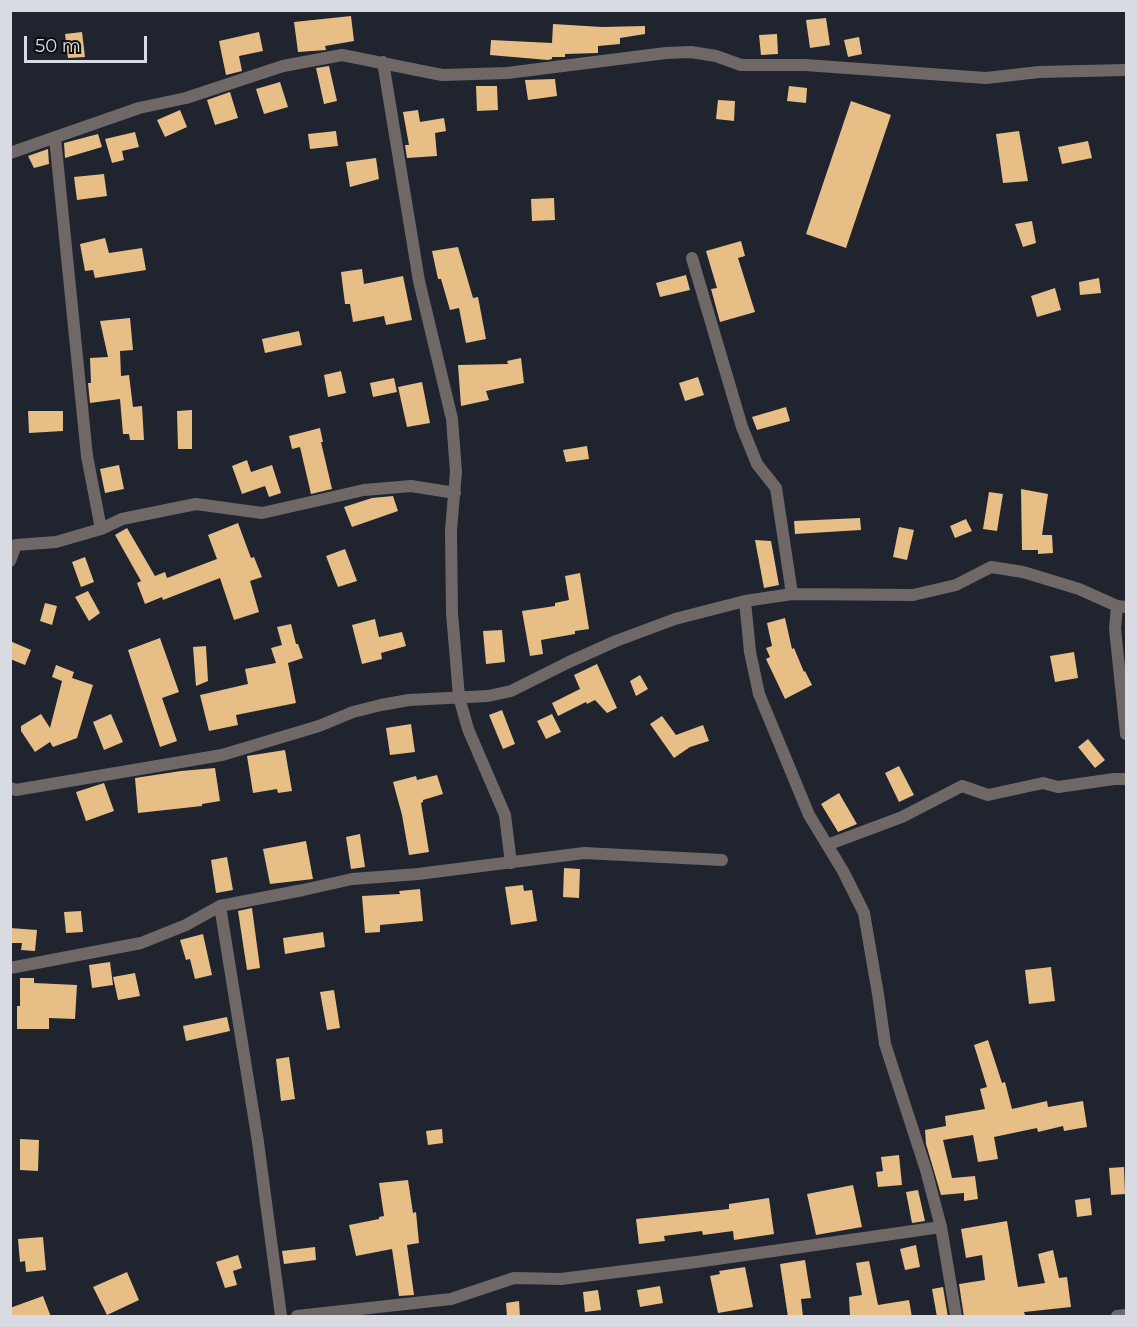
<!DOCTYPE html>
<style>
body{margin:0}
#map{position:relative;width:1137px;height:1327px;overflow:hidden;background:#20242f;font-family:Montserrat,sans-serif}
canvas{display:block}
.frame{position:absolute;inset:0;border:12px solid #d8dbe2;pointer-events:none}
.scale{position:absolute;left:24px;top:36px;width:123px;height:27px;box-sizing:border-box;border:3px solid #d8dbe2;border-top:0;padding-left:8px;font-size:18px;line-height:21px;white-space:nowrap;color:#d8dbe2;-webkit-text-stroke:4px #0c0e12;paint-order:stroke}
</style>
<div id="map">
<canvas width="1137" height="1327"></canvas>
<div class="frame"></div>
<div class="scale">50 m</div>
</div>
<script>
const c = document.querySelector('canvas').getContext('2d');
c.lineJoin = 'round';
function fill(path, color) {
  c.fillStyle = color;
  c.fill(path, 'evenodd');
}
function stroke(path, color, width, dash) {
  c.strokeStyle = color;
  c.lineWidth = width;
  c.lineCap = dash ? 'butt' : 'round';
  c.setLineDash(dash || []);
  c.stroke(path);
}
fill(new Path2D(`
 M351 16 354 41 325 46 326 50 298 52 294 22Z
 M826 18 830 45 810 48 806 20Z
 M553 24 602 27 645 26V34L620 38V44L598 46V53L565 54V57H552V59L548 60 490 55 491 40 552 43Z
 M82 32 85 57 68 58 65 34Z
 M259 32 263 51 239 56 242 71 226 75 219 41Z
 M777 34 778 54 761 55 759 35Z
 M859 37 862 54 848 57 844 40Z
 M329 66 337 101 324 104 316 68Z
 M555 79 557 96 528 100 525 80Z
 M280 82 288 107 264 114 256 89Z
 M476 86H497L498 110 477 111Z
 M789 86 807 88 806 103 787 101Z
 M230 92 238 118 215 125 207 100Z
 M718 100 735 101 734 121 716 119Z
 M851 101 891 115 846 248 806 234Z
 M180 110 187 127 165 137 157 120Z
 M418 110 420 122 444 118 446 131 435 133 437 156 407 158 405 145H409L403 112Z
 M336 131 338 146 310 149 308 134Z
 M1019 131 1028 181 1003 183 996 134Z
 M135 132 139 147 122 151 124 160 112 163 105 139Z
 M98 134 102 147 65 158 64 143Z
 M1088 141 1092 158 1062 164 1058 147Z
 M48 149 49 164 34 168 28 156Z
 M376 158 379 179 350 187 346 162Z
 M104 174 107 196 77 200 74 177Z
 M554 198 555 220 532 221 531 199Z
 M1032 221 1036 243 1023 247 1015 224Z
 M105 238 109 253 142 248 146 270 95 278 93 270 85 271 80 244Z
 M741 241 745 256 738 258 755 312 720 322 711 289 717 288 706 251Z
 M458 247 473 298 478 297 486 339 466 343 459 308 450 310 441 279H438L432 251Z
 M362 269 364 284 403 276 412 320 386 325 384 316 353 322 350 304H345L341 272Z
 M686 275 690 290 660 297 656 283Z
 M1099 278 1101 293 1080 295 1079 282Z
 M1055 288 1061 310 1037 317 1031 296Z
 M130 318 133 350 120 351 121 376 129 375 133 407 142 406 144 440H130L129 434H123L120 399 90 403 88 383H91L90 358 108 357 100 321Z
 M299 331 302 345 265 353 262 339Z
 M521 358 524 383 486 391 489 400 461 406 458 365 508 364 507 361Z
 M341 371 346 393 328 397 324 375Z
 M698 377 704 395 685 401 679 383Z
 M394 378 397 392 373 397 370 383Z
 M422 382 430 423 407 427 398 387Z
 M786 407 790 421 757 430 752 417Z
 M192 410V449H178L177 411Z
 M28 411H63V431L29 433Z
 M320 428 323 442H321L332 489 311 494 300 447 292 449 289 436Z
 M587 446 589 459 566 462 563 450Z
 M247 460 251 472 272 465 281 493 269 497 265 486 242 494 232 466Z
 M119 465 124 489 105 493 100 469Z
 M1021 489 1048 494 1042 535H1052L1053 553 1038 554V550H1022Z
 M989 492 1003 494 997 531 983 529Z
 M393 496 398 511 352 527 344 507 372 498Z
 M860 518 861 530 795 534 794 521Z
 M966 519 972 531 955 538 950 526Z
 M238 523 251 558 254 557 262 577 250 581 259 612 234 620 220 578 163 600 162 597 145 604 137 583 141 581 115 535 127 528 155 576 165 572 167 578 217 559 208 535Z
 M899 527 914 530 907 560 893 557Z
 M755 540 771 541 779 585 764 588Z
 M345 549 357 581 338 587 326 556Z
 M85 557 94 582 81 587 72 562Z
 M580 573 589 629 575 631V634L541 640 543 654 530 656 522 611 555 606V603L569 600 565 576Z
 M88 591 100 613 89 621 75 597Z
 M45 603 57 606 52 625 40 621Z
 M785 618 792 649 794 648 804 672 805 671 812 685 785 699 766 659 770 657 766 648 772 646 767 623Z
 M375 619 379 637 402 632 406 646 381 653 382 659 362 664 352 625Z
 M291 624 296 644H298L303 658 288 663 296 703 236 715 238 725 209 731 200 695 248 684 245 669 276 663 271 648 282 645 277 627Z
 M502 630 505 662 486 664 483 631Z
 M160 638 179 692 162 698 177 741 160 747 128 650Z
 M10 641 31 650 25 665 10 659Z
 M206 646 208 681 196 686 193 647Z
 M1074 652 1078 678 1055 682 1050 656Z
 M597 664 617 708 607 713 595 700 587 704 586 702 558 716 552 703 580 689 574 675Z
 M56 665 74 672 72 678 93 685 77 738 53 747 50 742 35 752 21 731V726L41 714 50 728 62 681 52 677Z
 M640 675 648 689 636 696 630 681Z
 M502 710 515 744 503 749 489 715Z
 M111 714 123 742 104 750 93 722Z
 M552 714 561 732 546 739 537 721Z
 M662 716 676 735 703 725 709 741 690 747 674 758 650 724Z
 M411 724 415 752 390 755 386 728Z
 M1088 739 1105 760 1095 768 1078 747Z
 M285 750 292 791 278 793 277 789 253 793 247 756Z
 M899 766 914 795 899 802 885 773Z
 M215 768 220 801 202 804V806L138 813 135 778 181 771Z
 M437 775 443 794 423 800V802L421 803 429 852 409 855 402 815 393 782 416 776 417 780Z
 M104 783 114 811 86 821 76 792Z
 M839 793 857 824 838 832 821 804Z
 M360 834 365 867 351 869 346 837Z
 M306 841 313 879 270 884 263 849Z
 M227 857 233 890 216 893 211 860Z
 M564 868 580 869 579 898 563 897Z
 M523 885 524 891 532 890 537 921 511 925 505 887Z
 M420 889 423 921 380 925V932L365 933 362 896 400 894 399 891Z
 M252 908 260 968 247 970 238 911Z
 M81 911 83 932 66 933 64 912Z
 M10 928 37 930 35 951 21 950 22 943H10Z
 M323 932 325 947 285 954 283 938Z
 M203 934 212 975 195 979 190 959 186 960 180 940Z
 M110 962 113 985 92 988 89 965Z
 M1051 967 1055 1001 1029 1004 1025 970Z
 M135 973 140 996 118 1000 113 977Z
 M20 978H34V983L77 985 75 1019 49 1018V1029H17V1006H20Z
 M334 990 340 1028 327 1030 320 992Z
 M227 1017 230 1031 186 1041 183 1026Z
 M988 1040 1002 1083 1005 1082 1012 1109 1047 1101 1048 1107 1083 1101 1087 1127 1064 1131 1063 1126 1038 1132 1037 1128 994 1137 998 1159 978 1162 973 1135 943 1140 952 1178 975 1176 978 1199 964 1201V1193L941 1195 926 1144 925 1130 946 1126 945 1116 985 1109 980 1089 987 1087 974 1045Z
 M289 1057 295 1099 281 1101 276 1059Z
 M442 1129 443 1143 428 1145 426 1131Z
 M20 1139 39 1140 38 1171 20 1170Z
 M899 1155 902 1185 878 1187 876 1172 883 1171 881 1157Z
 M1124 1167 1125 1194 1111 1195 1109 1168Z
 M408 1180 413 1213 416 1212 419 1243 407 1245 414 1295 399 1296 392 1249 356 1256 349 1225 379 1219V1217L384 1216 379 1183Z
 M853 1185 862 1227 816 1235 807 1194Z
 M918 1190 925 1221 912 1223 906 1192Z
 M769 1198 774 1234 734 1240 733 1231 703 1235 702 1231 664 1236 665 1241 639 1244 636 1219 729 1209V1204Z
 M1090 1198 1092 1215 1077 1217 1075 1200Z
 M1007 1221 1018 1287 1045 1283 1038 1254 1053 1250 1059 1278 1067 1277 1071 1307 1024 1312 1025 1315 1016 1317H964L959 1284 985 1280 982 1255 966 1258 961 1229Z
 M43 1237 46 1270 26 1272 25 1261 20 1262 18 1239Z
 M916 1245 920 1267 905 1270 900 1249Z
 M315 1247 316 1260 284 1264 282 1251Z
 M238 1255 242 1268 233 1271 237 1285 225 1288 216 1262Z
 M805 1260 811 1298 801 1299 803 1317H788L780 1264Z
 M869 1261 878 1305 909 1300 912 1317H850L849 1297 862 1295 856 1263Z
 M745 1267 753 1307 718 1313 710 1276 720 1274 719 1271Z
 M127 1272 139 1300 107 1315 93 1287Z
 M660 1286 663 1303 640 1307 637 1290Z
 M943 1287 948 1317H937L932 1289Z
 M598 1290 601 1310 585 1312 583 1292Z
 M43 1296 51 1317H10V1308Z
 M519 1301 520 1317H507L506 1303Z`), '#e7be86');
stroke(new Path2D(`
 M383 62 419 281 452 419 456 472 451 530 452 613 459 697 468 729 505 815 511 863
 M10 153 139 108 186 98 283 66 342 55 442 75 507 73 666 53 691 52 716 56 741 65H805L986 78 1039 72 1126 70
 M692 258 742 427 757 464 776 488 792 594
 M101 529 122 519 196 504 262 513 364 490 411 486 455 493
 M10 561 16 545 56 542 101 529 87 456 55 138
 M745 601 750 652 759 694 809 815 843 871 864 913 878 994 885 1044 926 1170 941 1227 956 1316
 M1117 606 1115 629 1126 734
 M10 788 16 790 222 755 319 726 353 712 381 705 409 700 488 696 511 691 569 662 616 641 675 619 745 601 792 594 913 595 956 585 991 567 1023 572 1079 589 1117 606 1126 607
 M827 845 902 817 962 786 988 795 1043 783 1058 787 1114 779H1126
 M220 906 258 1142 281 1316
 M10 968 141 943 186 925 220 906 303 890 352 879 418 874 584 853 722 860
 M297 1316 451 1299 514 1278 561 1279 696 1262 941 1227
 M1117 1316 1126 1315`), '#6f6866', 12);
</script>
